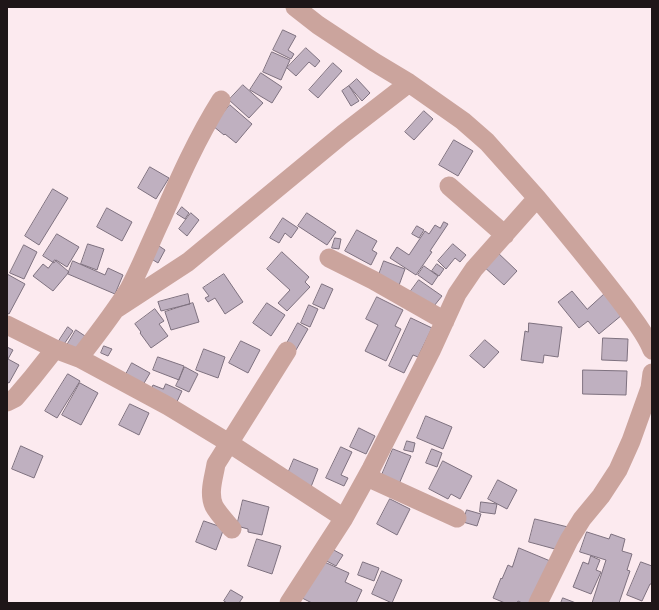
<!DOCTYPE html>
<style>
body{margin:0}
#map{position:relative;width:659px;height:610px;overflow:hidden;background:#fceaef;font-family:Ubuntu,sans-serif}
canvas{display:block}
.frame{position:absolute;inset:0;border:8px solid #1e1618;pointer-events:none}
</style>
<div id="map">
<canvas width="659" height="610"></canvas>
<div class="frame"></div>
</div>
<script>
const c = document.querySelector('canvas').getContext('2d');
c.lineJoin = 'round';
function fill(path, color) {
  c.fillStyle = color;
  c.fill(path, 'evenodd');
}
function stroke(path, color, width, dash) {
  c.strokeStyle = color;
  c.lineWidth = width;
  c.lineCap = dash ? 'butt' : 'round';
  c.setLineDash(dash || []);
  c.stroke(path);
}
const building = new Path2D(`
 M283 30 296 36 288 50 294 54 291 59 273 50Z
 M306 48 320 61 315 67 309 62 296 76 287 68Z
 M272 52 290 60 281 80 263 72Z
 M333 63 342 71 318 98 309 90Z
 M261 73 282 87 272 103 250 90Z
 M357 79 370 93 362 101 349 86Z
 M243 85 263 103 249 118 229 100Z
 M349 86 359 101 351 106 342 91Z
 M230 105 252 124 236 143 225 134 224 135 213 126Z
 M424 111 433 119 414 140 405 132Z
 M454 140 473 151 458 176 439 165Z
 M150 167 169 178 156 199 138 188Z
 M53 189 68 198 39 245 25 236Z
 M182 207 189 213 185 219 177 214Z
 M107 208 132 222 122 241 97 227Z
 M191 213 199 220 187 236 179 229Z
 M307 213 336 232 327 245 298 226Z
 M283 218 298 228 291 238 285 233 279 243 270 238Z
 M444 222 448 224 430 251 432 252 416 275 390 258 397 247 409 255 425 231 429 234 435 225 440 228Z
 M417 226 424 230 419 238 412 234Z
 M357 230 377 241 372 250 377 253 371 265 345 251Z
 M57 234 79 247 67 267 56 260 54 263 43 256Z
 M335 238 341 239 339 249 332 248Z
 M153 242 165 250 158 263 145 255Z
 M88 244 104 249 97 270 81 264Z
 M453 244 466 255 460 262 455 258 446 269 438 261Z
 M24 245 37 252 24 279 10 273Z
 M496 251 517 271 504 285 482 265Z
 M282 252 309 277 305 282 310 287 287 311 278 303 290 290 267 269Z
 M55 260 69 272 53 291 33 276 43 264 48 268Z
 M73 261 105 275 108 268 123 275 115 294 68 274Z
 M384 261 405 269 398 288 377 280Z
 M437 264 444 269 439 276 432 271Z
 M424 266 438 276 432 285 418 275Z
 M7 274 25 284 9 314 7 313Z
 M224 274 243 302 225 314 215 298 208 302 205 298 209 296 203 288Z
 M419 280 442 296 430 311 408 295Z
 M322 284 333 289 324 309 313 304Z
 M610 289 628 310 599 334 588 321 579 328 558 302 572 291 587 309Z
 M188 294 190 304 161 311 158 302Z
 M377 297 403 310 395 326 401 329 386 361 365 351 378 325 366 319Z
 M193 303 199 322 171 330 165 312Z
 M267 303 285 315 271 336 253 323Z
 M309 305 318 309 310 327 301 323Z
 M155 309 164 321 159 324 168 336 151 348 140 333 141 332 135 324Z
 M411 318 432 328 418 357 413 355 404 373 389 366Z
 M298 323 308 329 296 350 286 345Z
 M529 323 562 327 558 357 544 355 543 363 521 360 525 331 528 332Z
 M68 327 73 331 60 350 55 347Z
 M76 330 85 336 71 358 63 352Z
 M603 338 628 339 627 361 602 360Z
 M485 340 499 352 484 368 470 356Z
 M241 341 260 350 248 373 229 363Z
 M104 346 112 349 108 356 101 353Z
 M7 347 13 350 8 359 19 365 9 383 7 382Z
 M204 349 225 357 218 378 196 370Z
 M158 357 184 366 179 380 153 370Z
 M132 363 150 373 140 390 123 380Z
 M185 367 198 374 189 392 176 386Z
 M583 370 627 371 626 395 583 394Z
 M68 374 80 381 57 418 45 411Z
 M80 383 98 393 81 425 62 415Z
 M166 384 182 391 174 408 148 396 153 385 163 389Z
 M130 404 149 413 139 435 119 425Z
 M426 416 452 427 443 449 417 438Z
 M359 428 375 436 366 454 350 447Z
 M407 441 415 443 413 452 404 450Z
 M21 446 43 456 34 478 12 469Z
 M341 447 352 452 341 475 348 478 344 486 326 478Z
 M393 449 411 456 399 484 381 477Z
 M432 449 442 453 437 467 426 463Z
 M294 459 318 469 309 492 284 483Z
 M443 461 472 476 460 499 451 494 448 499 429 489Z
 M498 480 517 490 507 509 488 499Z
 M390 499 410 509 397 535 377 524Z
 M243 500 269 507 262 535 248 532V529L237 526Z
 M481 502 497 504 495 514 480 512Z
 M467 510 481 514 477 526 463 522Z
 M535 519 572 528 566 552 529 542Z
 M204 521 224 528 216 550 196 542Z
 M587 532 609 539 611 534 625 539 622 551 632 554 627 570 630 571 619 603H592L606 560 580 552Z
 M257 539 281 546 272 574 248 566Z
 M330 548 343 555 336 566 323 559Z
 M519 548 555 563 539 603H522L518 601 517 603H505L493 598 501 578 502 579 508 565 512 567Z
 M591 556 600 560 596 570 601 572 591 594 573 587 583 562 588 564Z
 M320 560 349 573 345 582 362 590 356 603H312L302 598Z
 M363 562 379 568 374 581 358 575Z
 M641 562 652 566V584H650L642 601 627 595Z
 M382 571 402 580 392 603 372 594Z
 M231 590 243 597 239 603H227L224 601Z
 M563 598 576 603H561Z`);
fill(building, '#bfb0c0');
stroke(building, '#7e717f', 1);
stroke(new Path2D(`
 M449 186 505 235
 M537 198C567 234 596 269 624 306 634 320 646 334 652 350
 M329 258 373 280 445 321
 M116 309 188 262 343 134 409 83
 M7 325 55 349 79 358 168 406 229 443 344 518
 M79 358C96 336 114 313 129 289 141 267 150 243 161 220 179 179 197 138 221 100
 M7 402 15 398 32 378 55 349
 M367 477 457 518
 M232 529C226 522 217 512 214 506 208 493 214 477 216 464L287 351
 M289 603 344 518 371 469 431 351 457 294 474 269 537 198 487 142 463 121 409 83 374 62 318 25 295 7
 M538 603 569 540 582 519 601 496 618 470 631 441 650 388 652 373`), '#cba49d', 19);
</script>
